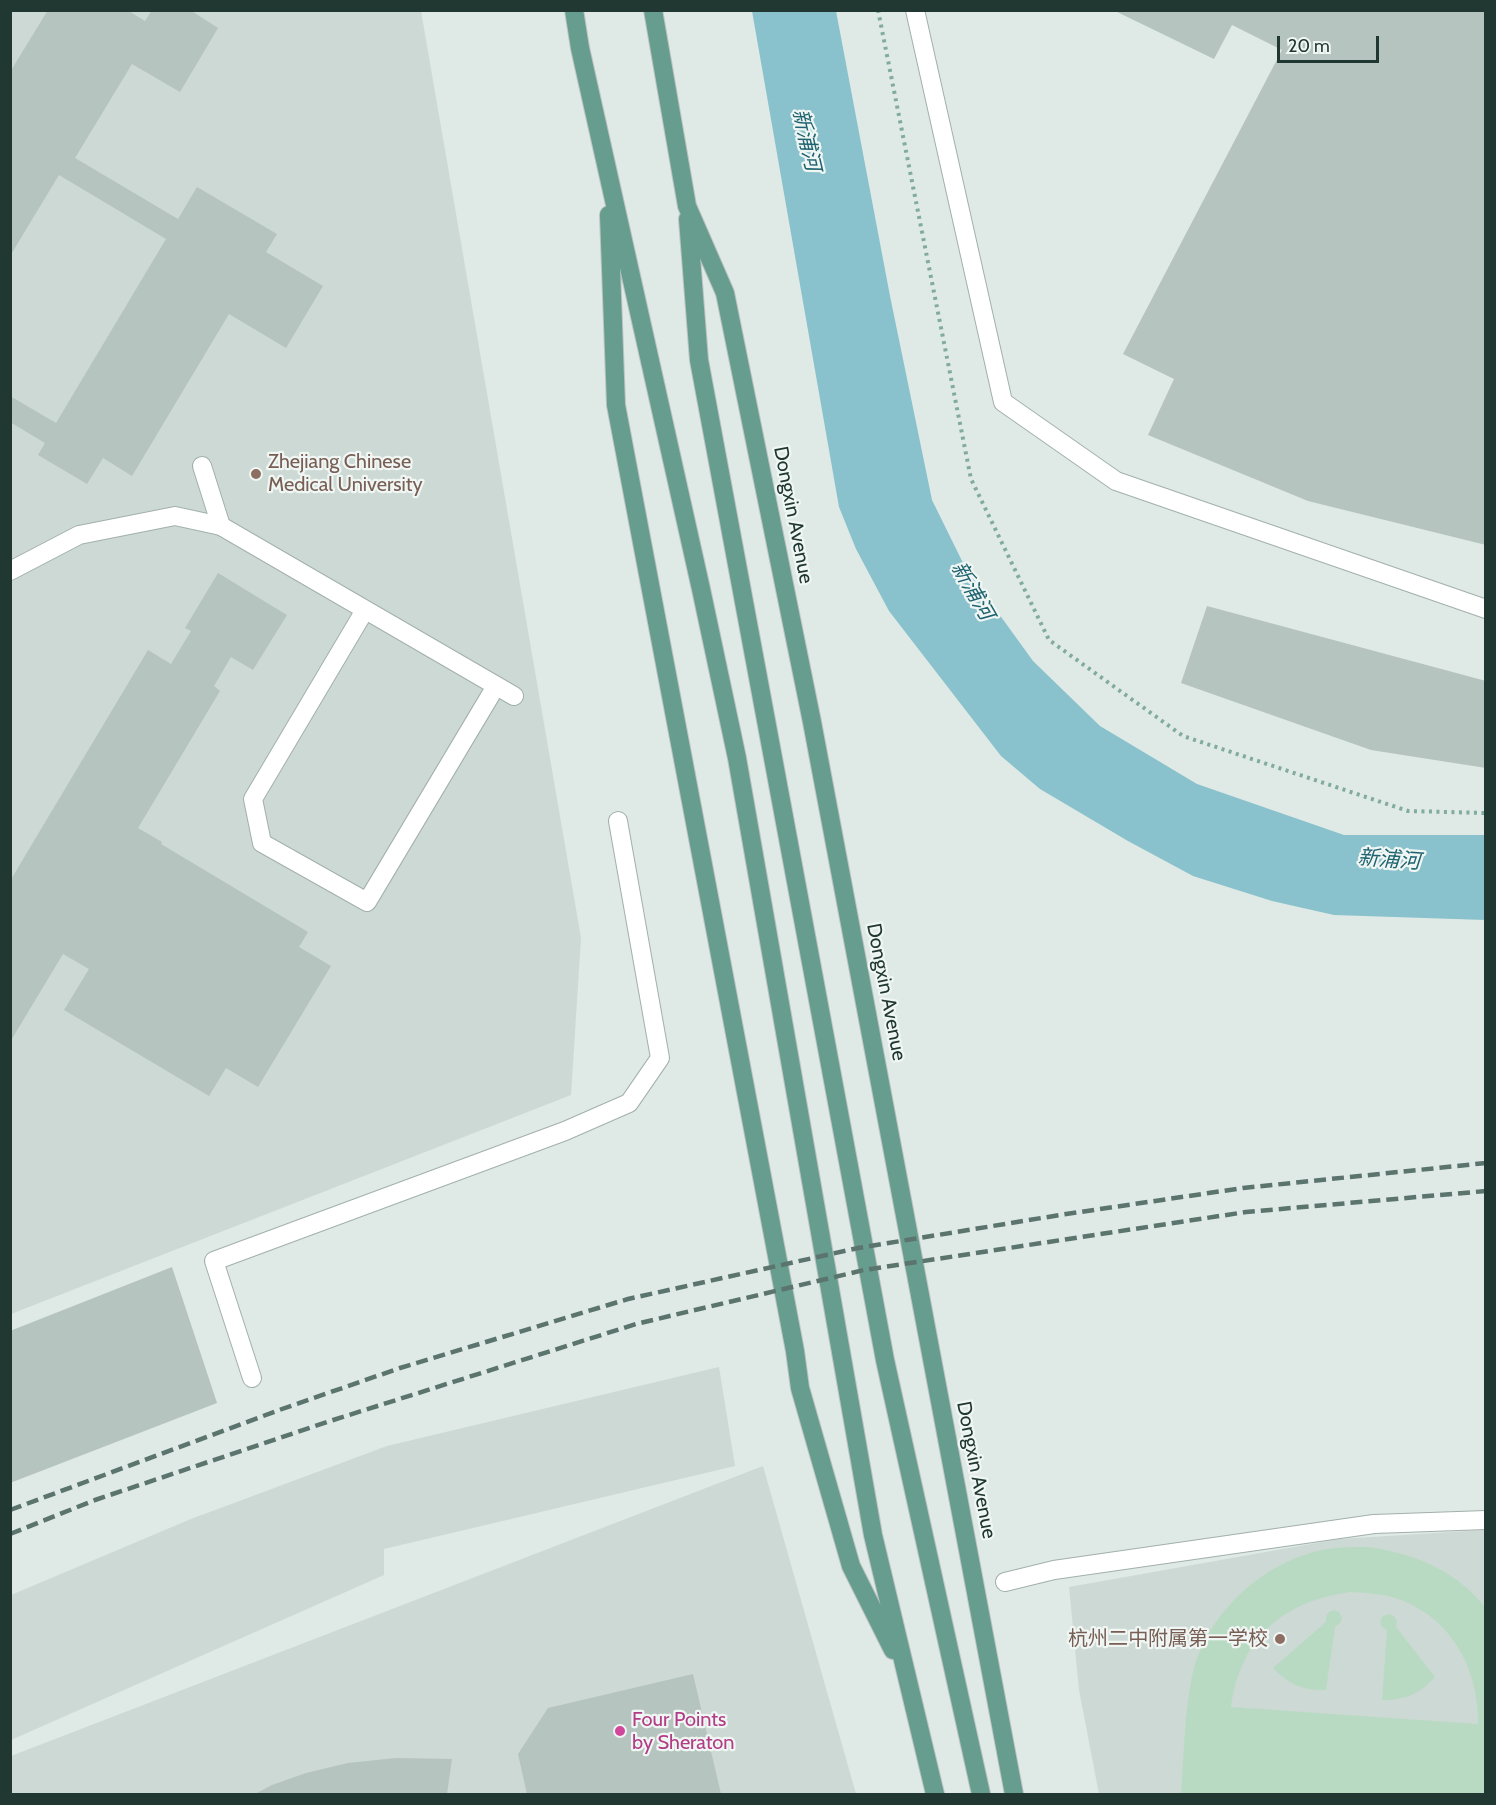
<!DOCTYPE html>
<meta charset="utf-8">
<style>
body{margin:0}
#map{position:relative;width:1496px;height:1805px;overflow:hidden;background:#dfe9e5;font-family:Cabin,sans-serif}
canvas{display:block}
.frame{position:absolute;inset:0;border:12px solid #213832;pointer-events:none}
.scale{position:absolute;left:1277px;top:36px;width:102px;height:27px;box-sizing:border-box;border:3px solid #213832;border-top:0;padding-left:8px;font-size:18px;line-height:21px;white-space:nowrap;color:#213832;-webkit-text-stroke:4px #eff6f3;paint-order:stroke}
</style>
<div id="map">
<canvas width="1496" height="1805"></canvas>
<div class="frame"></div>
<div class="scale">20 m</div>
</div>
<script>
const c = document.querySelector('canvas').getContext('2d');
c.lineJoin = 'round';
function fill(path, color) {
  c.fillStyle = color;
  c.fill(path, 'evenodd');
}
function stroke(path, color, width, dash) {
  c.strokeStyle = color;
  c.lineWidth = width;
  c.lineCap = dash ? 'butt' : 'round';
  c.setLineDash(dash || []);
  c.stroke(path);
}
function drawText(font, color, halo, rows, align = 'center') {
  c.font = font + ' Cabin,"Noto Sans SC",sans-serif';
  c.lineWidth = 4.5;
  c.setLineDash([]);
  c.textBaseline = 'middle';
  c.strokeStyle = halo;
  c.fillStyle = color;
  for (const [text, x, y, turn = 0] of rows) {
    c.save();
    c.translate(x, y);
    c.rotate((+turn || 0) * Math.PI / 180);
    c.textAlign = isNaN(turn) ? turn : align;
    if (halo) c.strokeText(text, 0, 0);
    c.fillText(text, 0, 0);
    c.restore();
  }
}
fill(new Path2D(`
 M11 11H421L581 938 571 1095 11 1314Z
 M719 1367 735 1466 384 1549V1575L11 1740V1595L191 1519 387 1446Z
 M763 1466 856 1794H11V1756Z
 M1485 1530V1794H1099L1079 1690 1069 1587 1339 1539Z`), '#cdd9d4');
fill(new Path2D(`
 M1369 1547C1415 1554 1455 1570 1485 1607V1794H1181C1184 1755 1184 1715 1192 1676 1205 1618 1254 1570 1310 1553 1329 1547 1350 1547 1369 1547ZM1351 1592C1368 1593 1385 1594 1401 1600 1453 1620 1479 1671 1478 1724L1231 1707C1241 1637 1283 1601 1351 1592Z
 M1334 1610 1339 1612 1342 1618 1340 1623 1335 1627 1326 1690C1303 1691 1288 1684 1273 1668L1326 1622V1616L1329 1612Z
 M1389 1614 1394 1616 1397 1621 1396 1627 1435 1677C1420 1694 1405 1700 1382 1700L1387 1630 1382 1627 1380 1621 1383 1616Z`), '#b9dac2');
fill(new Path2D(`
 M752 11H836L890 296 932 500 965 567 1033 661 1100 726 1197 784 1344 835H1485V920L1334 915 1272 901 1193 876 1128 841 1040 789 1001 756 889 611 856 549 839 507Z`), '#89c2cc');
fill(new Path2D(`
 M48 10H127L145 21 152 10H190L218 28 180 92 132 64 75 158 178 219 197 187 277 234 266 252 323 286 286 348 229 314 132 476 103 458 87 484 38 455 45 443 10 422V396L56 423 166 239 59 175 10 256V72Z
 M1113 10H1486V545L1308 501 1148 435 1174 379 1123 354 1282 50 1232 25 1214 59Z
 M218 573 287 615 253 670 231 657 214 686 220 691 138 828 162 842 161 844 308 932 299 947 331 966 258 1087 226 1068 209 1096 64 1010 89 969 63 954 10 1042V881L148 650 171 664 191 631 185 628Z
 M1207 606 1486 681V768L1371 750 1181 683Z
 M172 1267 217 1403 10 1483V1331Z
 M693 1674 721 1794H527L518 1754 548 1708Z
 M396 1758 452 1759 447 1794H255L272 1785 306 1773 348 1763Z`), '#b5c4be');
const lane = new Path2D(`
 M202 466 221 526
 M365 610 253 799 262 843 367 902 496 686
 M252 1378 214 1261 565 1131 629 1103 660 1058 618 821
 M1005 1582 1054 1570 1374 1524 1486 1520`);
const street = new Path2D(`
 M915 10 1003 402 1116 481 1486 609
 M10 571 79 535 175 516 221 526 514 696`);
const primary = new Path2D(`
 M574 10 580 48 701 589 737 758 873 1535 935 1794
 M653 10 687 206 725 293 812 722 1014 1794
 M609 215 616 405 795 1351 800 1388 851 1566 893 1650
 M688 219 699 360 885 1360 981 1794`);
stroke(lane, '#a2b0ac', 20);
stroke(street, '#a2b0ac', 20);
stroke(primary, '#bcc3c2', 20);
stroke(new Path2D(`
 M878 10 971 479 1049 640 1183 736 1408 811 1486 813`), '#81ab9e', 4, [3, 4.5]);
stroke(lane, '#fff', 18);
stroke(street, '#fff', 18);
stroke(primary, '#669d8e', 18);
stroke(new Path2D(`
 M10 1510 282 1409 400 1368 628 1299 858 1248 1060 1215 1243 1188 1486 1163
 M10 1534 95 1500 330 1421 636 1324 864 1270 1246 1212 1486 1191`), '#5b746d', 4.5, [12, 6]);
for (const [x, y, r, color] of [
 [256,474,6,"#8d6e63"],
 [1280,1639,6,"#8d6e63"],
 [620,1731,6,"#d1479c"]
]) {
  const dot = new Path2D();
  dot.arc(x, y, r, 0, 2 * Math.PI);
  c.fillStyle = color;
  c.fill(dot);
  stroke(dot, '#eff6f3', 2);
}
drawText('20px', '#785e54', '#eff6f3', [
 ["Zhejiang Chinese",268,462],
 ["Medical University",268,485],
 ["杭州二中附属第一学校",1268,1639,"right"]
], 'left');
drawText('20px', '#213832', '#eff6f3', [
 ["Dongxin Avenue",793,515,79],
 ["Dongxin Avenue",886,992,79],
 ["Dongxin Avenue",976,1470,79]
]);
drawText('20px', '#b23c85', '#eff6f3', [
 ["Four Points",632,1720],
 ["by Sheraton",632,1743]
], 'left');
drawText('italic 21px', '#1f6370', '#eff6f3', [
 ["新浦河",806,140,77],
 ["新浦河",972,591,60],
 ["新浦河",1389,860,4]
]);
</script>
